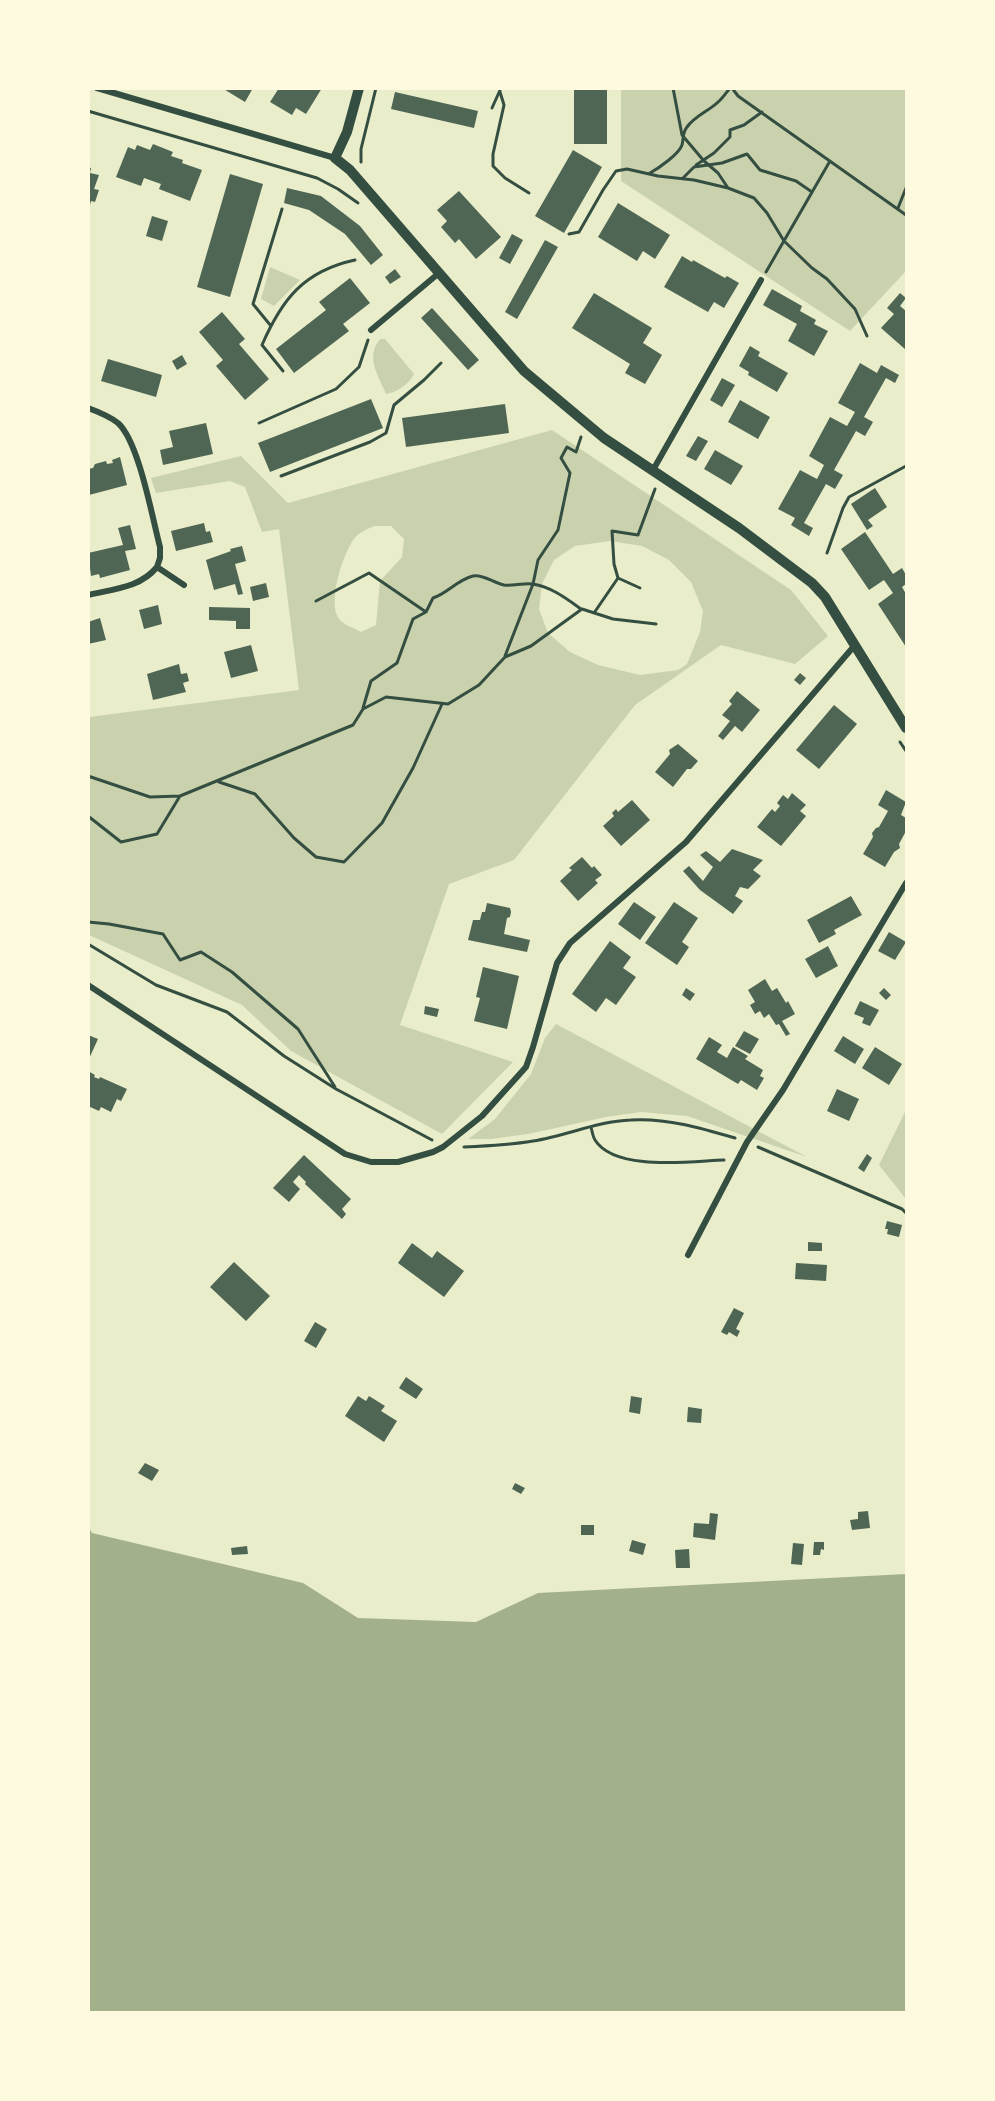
<!DOCTYPE html>
<style>
body{margin:0}
#map{position:relative;width:995px;height:2101px;overflow:hidden;background:#e9edc9;font-family:Inter,sans-serif}
canvas{display:block}
.frame{position:absolute;inset:0;border:90px solid #fefae0;pointer-events:none}
</style>
<div id="map">
<canvas width="995" height="2101"></canvas>
<div class="frame"></div>
</div>
<script>
const c = document.querySelector('canvas').getContext('2d');
c.lineJoin = 'round';
function fill(path, color) {
  c.fillStyle = color;
  c.fill(path, 'evenodd');
}
function stroke(path, color, width, dash) {
  c.strokeStyle = color;
  c.lineWidth = width;
  c.lineCap = dash ? 'butt' : 'round';
  c.setLineDash(dash || []);
  c.stroke(path);
}
fill(new Path2D(`
 M621 89H906V271L850 331 621 181Z
 M270 267 300 280 274 306 261 299Z
 M380 339H385L414 374C409 384 398 392 386 394 378 374 365 358 380 339Z
 M552 430 791 590 828 636 795 664 721 645 635 705 514 860 449 884 400 1025 513 1062 442 1134 291 1051 242 1005 89 935V717L299 690 279 529 262 532 245 487 230 481 156 493 151 478 241 456 288 503ZM374 526H391L404 539 402 557 380 581 376 625 361 632C355 628 344 625 340 620 326 605 343 553 354 539 358 533 367 529 374 526ZM610 541 642 546 669 560 691 582 703 611 700 632 687 664 678 670 640 675 598 665 570 652 548 633 539 609 542 584 554 560 575 546Z
 M556 1024 807 1157 687 1116 641 1112 606 1117 528 1134 491 1139H468L495 1119 531 1074 545 1038Z
 M906 1110V1199L879 1165Z`), '#cad2ad');
fill(new Path2D(`
 M89 1528 92 1533 303 1583 358 1618 476 1622 538 1593 906 1574V2012H89Z`), '#a3b18a');
fill(new Path2D(`
 M222 88H253L245 102Z
 M279 88H322L306 114 296 108 292 115 270 102Z
 M574 88H607V144H574Z
 M395 92 478 111 474 128 391 109Z
 M153 144 173 152 171 156 183 160 182 163 202 170 190 201 159 189 161 184 144 178 141 186 116 177 128 147 135 150 137 145 150 150Z
 M573 150 602 167 564 233 535 216Z
 M88 167 91 168 90 173 99 175 94 189 99 190 95 202 91 201 89 209Z
 M230 174 263 184 230 297 197 287Z
 M287 188 321 196 360 226 383 255 371 265 345 234 309 210 284 203Z
 M459 191 501 237 476 259 459 239 455 243 441 227 447 221 437 210Z
 M618 203 670 235 655 259 643 251 637 261 598 237Z
 M152 216 168 221 162 241 146 236Z
 M512 234 523 240 510 264 499 258Z
 M545 240 558 247 517 319 505 312Z
 M682 256 692 262 693 260 725 278 727 276 739 283 724 308 714 302 708 312 664 287Z
 M395 269 401 277 390 284 385 277Z
 M350 278 370 303 343 324 349 331 294 373 276 349 326 310 319 302Z
 M772 289 802 306 800 311 816 320 814 324 828 331 814 356 788 341 797 324 763 305Z
 M594 293 652 328 643 343 662 355 645 384 625 373 630 364 572 328Z
 M900 293 906 298 900 306 906 311V350L881 328 894 314 887 308Z
 M432 308 479 360 468 370 421 318Z
 M222 312 245 339 239 344 269 379 245 400 216 366 223 360 199 332Z
 M750 346 760 352 758 356 788 373 777 392 748 375 749 372 739 366Z
 M182 355 187 364 177 370 172 361Z
 M108 359 162 375 156 397 101 381Z
 M860 363 877 373 881 365 899 375 895 383 886 378 864 417 873 422 865 436 856 431 834 470 843 475 835 489 826 484 804 523 813 528 809 536 791 525 795 518 778 509 800 470 817 479 824 465 809 456 830 417 847 426 855 412 838 403Z
 M722 378 735 385 722 407 710 400Z
 M371 399 383 428 270 472 258 443Z
 M740 400 770 417 758 439 728 422Z
 M505 404 509 433 406 447 402 418Z
 M206 423 213 454 163 465 160 450 173 447 169 431Z
 M698 436 708 441 696 461 686 456Z
 M715 450 743 466 731 485 704 469Z
 M120 457 127 485 89 495 88 469 93 468 95 464 106 461 107 464 113 463 112 460Z
 M875 488 887 507 868 520 873 526 867 530 851 504Z
 M204 523 206 532 210 531 213 542 176 551 171 531Z
 M130 525 136 549 125 551 130 570 100 578 99 574 91 576 88 553 123 545 118 528Z
 M865 532 893 574 902 568 906 575V584L902 587 906 594V647L878 604 893 593 884 580 869 590 841 549Z
 M242 546 246 561 235 564 243 594 238 595 235 584 214 590 206 560 231 551 230 549Z
 M266 583 269 597 253 601 250 587Z
 M158 605 162 624 144 629 139 610Z
 M209 607 250 608V629H236V621L209 620Z
 M100 618 106 640 88 644V622Z
 M251 645 258 671 231 678 224 652Z
 M179 664 181 674 187 673 189 681 183 683 186 692 153 700 147 674Z
 M800 673 806 678 800 685 794 680Z
 M737 691 760 710 742 732 735 726 723 740 718 736 730 721 722 715 732 704 729 701Z
 M834 705 857 724 819 769 796 750Z
 M678 744 698 761 691 769H687L673 787 655 772 670 754 669 750Z
 M886 790 906 802 901 815 906 818V831L899 844 900 848 894 852 885 867 863 854 873 837 872 833 876 828 879 827 888 811 878 805Z
 M792 793 806 805 800 811 806 816 781 846 757 827 772 809 775 812 780 806 777 803 783 795 788 799Z
 M632 800 650 820 621 846 603 826 614 816 612 813 616 809 618 812Z
 M732 849 763 860 753 870 761 876 748 889 740 887 735 896 743 901 733 914 700 890 683 871 689 866 703 881 713 867 700 855 706 851 720 862Z
 M582 857 592 868 594 866 602 875 595 880 598 883 578 901 560 881 572 870 569 868Z
 M851 896 862 915 834 930 836 934 819 943 807 920Z
 M634 902 656 917 640 940 618 924Z
 M674 902 698 918 682 942 689 947 677 965 645 943Z
 M487 903 510 908 511 912 510 917 507 918 504 934 530 940 527 952 468 940 473 920H480L482 912H485Z
 M889 932 906 942 895 960 878 951Z
 M610 941 631 957 623 968 636 977 616 1005 606 998 596 1012 572 994Z
 M828 946 838 966 816 978 805 959Z
 M483 967 519 976 507 1029 474 1021 480 998 476 997Z
 M765 979 772 991 777 988 786 1003 788 1001 795 1014 782 1021 790 1034 786 1036 779 1024 776 1025 769 1014 764 1018 760 1011 755 1014 750 1005 755 1002 748 990Z
 M686 988 695 994 690 1001 682 995Z
 M884 988 891 995 886 1000 879 993Z
 M860 1001 879 1010 870 1026 862 1023 864 1018 854 1014Z
 M425 1006 439 1009 437 1017 424 1014Z
 M744 1031 759 1039 750 1054 735 1046Z
 M88 1035 98 1039 88 1061Z
 M843 1036 864 1049 855 1064 834 1051Z
 M709 1037 722 1045 717 1052 727 1058 733 1047 748 1056 745 1059 763 1070 760 1076 764 1078 757 1090 741 1080 738 1084 696 1059Z
 M875 1047 902 1064 889 1085 862 1068Z
 M88 1071 95 1075 94 1077 99 1079 100 1077 127 1089 121 1101 117 1099 111 1112 101 1107 99 1111 88 1106Z
 M837 1089 859 1099 849 1121 827 1111Z
 M867 1154 872 1158 864 1172 858 1168Z
 M304 1155 351 1199 342 1209 346 1214 342 1219 305 1184 306 1182 299 1175 293 1182 300 1189 289 1202 273 1188Z
 M887 1221 902 1225 899 1237 887 1234 888 1229H885Z
 M808 1242 822 1243V1251H808Z
 M412 1243 432 1258 437 1251 464 1271 444 1297 398 1263Z
 M234 1262 270 1296 246 1321 210 1287Z
 M796 1263 827 1265 826 1281 795 1279Z
 M734 1308 744 1313 736 1329 740 1331 737 1337 729 1332 727 1335 721 1332Z
 M315 1322 327 1329 316 1348 304 1341Z
 M406 1377 423 1389 416 1399 399 1388Z
 M358 1396 366 1401 369 1396 385 1406 381 1411 397 1421 384 1442 345 1416Z
 M631 1396 642 1398 640 1414 629 1412Z
 M688 1407 702 1409 701 1423 687 1422Z
 M145 1463 159 1470 152 1481 138 1473Z
 M515 1483 525 1488 521 1494 512 1489Z
 M868 1511 870 1528 852 1530 850 1520 858 1519V1512Z
 M710 1513 718 1514 715 1540 693 1537 694 1523 709 1524Z
 M581 1525H594V1535H581Z
 M632 1540 646 1544 643 1555 629 1551Z
 M814 1542H824V1550L821 1549 820 1555H813Z
 M793 1543 804 1544 802 1565 791 1564Z
 M247 1546 248 1554 232 1555 231 1548Z
 M689 1549 690 1568H676L675 1550Z`), '#4f6655');
stroke(new Path2D(`
 M673 88 682 135 704 161 718 173 728 188
 M732 88 738 96 906 215
 M500 92 504 105 493 154V166L505 178 529 193
 M492 108 501 88
 M88 111 317 178 338 189 358 203
 M361 162V149L376 88
 M696 165 714 153 730 137V130L744 125 762 112
 M650 173C659 168 679 154 682 145 684 138 682 133 687 127 695 116 707 112 717 103 722 99 726 93 730 88
 M683 178 694 167 722 163 747 154 760 170 796 181 812 192
 M898 208 906 188
 M569 234 579 232 603 190 616 171 627 169 658 176 694 180 728 188 754 198 767 213 784 241 812 268 827 279 855 309 867 336
 M766 272 830 161
 M271 326 253 304 282 209
 M283 371 262 345C282 299 304 271 355 260
 M259 423 336 389 359 367 368 340
 M281 476 370 442 386 433 394 405 424 380 441 363
 M827 553 843 508 849 497 906 466
 M640 588 618 578 614 564 612 531 638 535 655 489
 M316 601 369 573 426 612 433 598C448 593 457 580 473 576 483 574 494 583 504 585 513 586 523 583 532 584 550 586 567 599 581 609
 M594 613 618 578
 M505 656 533 584 538 560 558 530 570 473 561 458 567 447 576 452 581 437
 M363 708 371 681 397 663 413 619 426 612
 M900 742 906 751
 M88 776 150 797 180 796 353 725 363 709 386 697 448 704 479 685 505 657 531 646 582 609 613 619 656 624
 M219 782 255 794 294 838 316 857 344 862 382 823 413 768 442 704
 M88 816 121 842 157 834 180 796
 M88 922 109 924 163 934 180 960 201 952 232 972 298 1029 335 1087
 M88 944 156 985 227 1012 284 1056 336 1089 432 1140
 M591 1127C592 1131 593 1137 595 1140 615 1172 692 1161 724 1160
 M464 1147C487 1146 510 1145 533 1141 566 1136 598 1121 631 1120 667 1118 701 1128 735 1138
 M758 1147 902 1209 906 1213`), '#344e41', 3);
stroke(new Path2D(`
 M97 88 335 158
 M371 330 439 273
 M88 408C99 412 109 416 118 423 139 442 152 517 160 547V558L157 567 184 585
 M653 470 761 280
 M88 595C113 589 140 588 157 567
 M88 985 345 1154 371 1162H398L433 1152 443 1147 482 1116 526 1067 533 1047 557 963 570 943 686 842 855 645
 M688 1255 747 1142 783 1090 906 883`), '#344e41', 6);
stroke(new Path2D(`
 M359 88 347 132 335 158 350 170 524 371 604 438 739 528 812 583 825 597 906 728`), '#344e41', 10);
</script>
